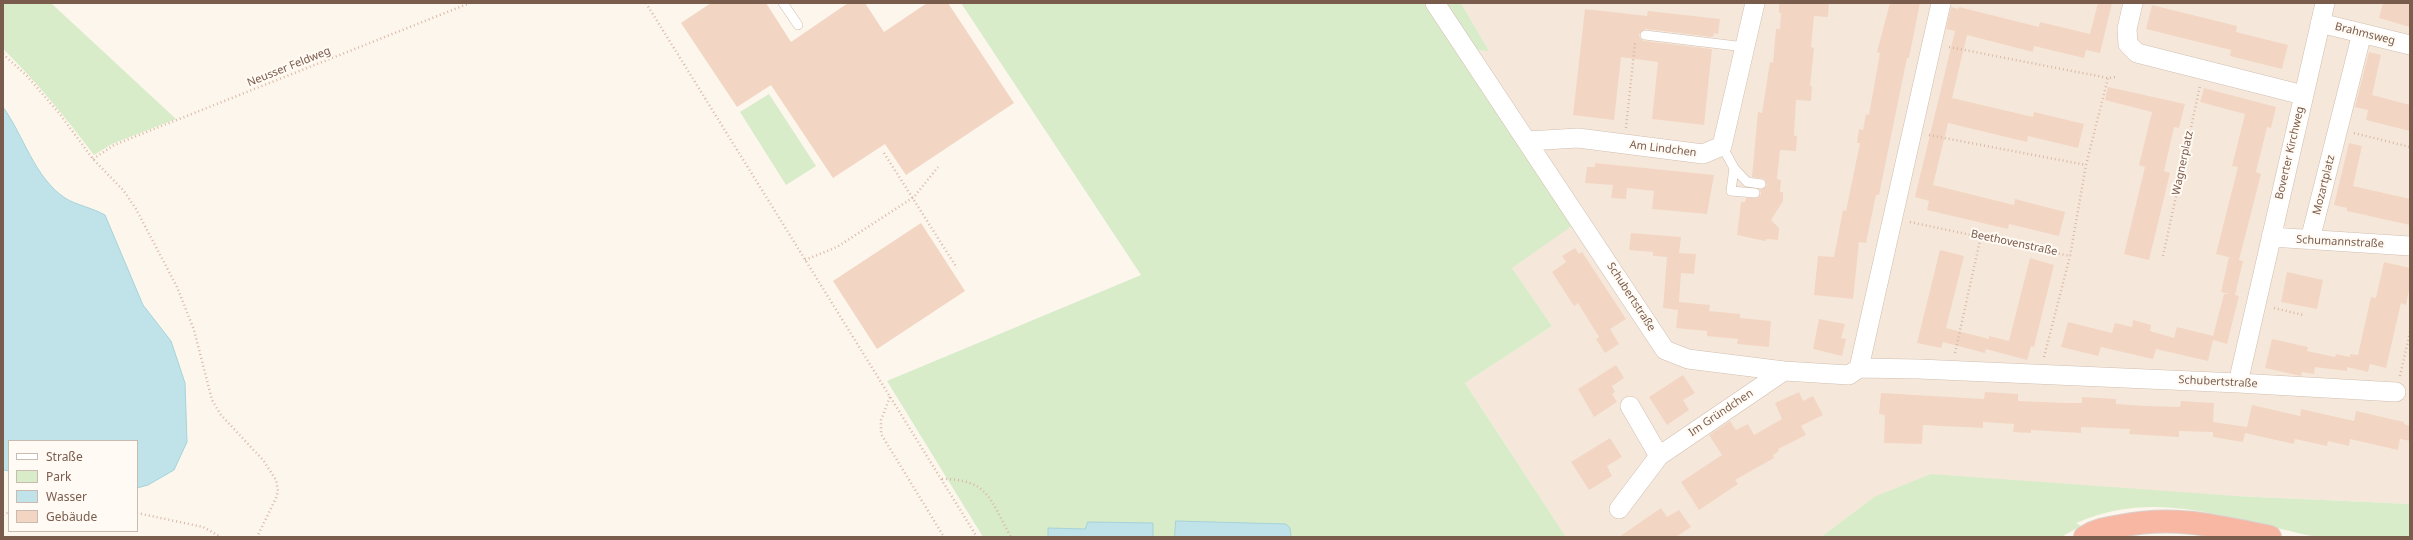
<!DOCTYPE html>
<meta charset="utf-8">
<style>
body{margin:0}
#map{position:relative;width:2413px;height:540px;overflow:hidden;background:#fdf6ec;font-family:"Noto Sans",sans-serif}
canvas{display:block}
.frame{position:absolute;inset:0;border:4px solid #7a5c4d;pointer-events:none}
.legend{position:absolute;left:8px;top:440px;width:130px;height:92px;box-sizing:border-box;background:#fffaf3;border:1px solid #cabbb1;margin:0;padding:5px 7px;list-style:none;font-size:12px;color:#7a5c4d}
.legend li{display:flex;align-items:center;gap:8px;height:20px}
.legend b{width:20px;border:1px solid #cabbb1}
</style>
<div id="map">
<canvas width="2413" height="540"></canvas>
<div class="frame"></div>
<ul class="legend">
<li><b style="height:5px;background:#fff"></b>Straße</li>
<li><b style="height:11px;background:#d8ecc9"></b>Park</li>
<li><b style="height:11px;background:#bfe3e8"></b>Wasser</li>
<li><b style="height:11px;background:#f3d5c3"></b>Gebäude</li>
</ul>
</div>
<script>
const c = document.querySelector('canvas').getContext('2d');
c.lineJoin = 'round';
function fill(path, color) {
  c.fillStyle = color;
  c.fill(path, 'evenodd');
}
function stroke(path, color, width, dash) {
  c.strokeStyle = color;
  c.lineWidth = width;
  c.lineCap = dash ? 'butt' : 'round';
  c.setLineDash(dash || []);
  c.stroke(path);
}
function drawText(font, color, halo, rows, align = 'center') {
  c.font = font + ' "Noto Sans",sans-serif';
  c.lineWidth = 4;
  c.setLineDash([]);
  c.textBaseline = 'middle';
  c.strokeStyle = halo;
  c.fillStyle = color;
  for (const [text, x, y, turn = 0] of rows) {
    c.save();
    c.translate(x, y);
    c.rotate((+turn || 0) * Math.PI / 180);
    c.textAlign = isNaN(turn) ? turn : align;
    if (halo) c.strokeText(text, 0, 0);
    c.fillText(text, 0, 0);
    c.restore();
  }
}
fill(new Path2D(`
 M1461 3H2410V504L2236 496 1874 497 1821 537H1566L1465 383 1552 326 1512 268 1461 50 1489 51Z`), '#f5e8da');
fill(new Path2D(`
 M3 3H51L176 119 112 144 94 155C66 118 37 82 3 49Z
 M961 3H1430L1576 223 1512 268 1552 326 1465 383 1566 537H983L887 381 1141 275Z
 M1440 3H1461L1489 51 1471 50Z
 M769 94 816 166 786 185 740 112Z
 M1931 474 2236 496 2410 504V537C2380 537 2349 540 2319 537 2306 536 2293 531 2281 529 2207 513 2149 492 2076 523L2081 526 2061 537H1821L1874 497Z`), '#d8ecc9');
const water = new Path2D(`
 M3 107C24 136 34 177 65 198 76 205 93 208 105 215L143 305 171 341 185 383 187 442 174 470 148 485 137 488V441H9V471L3 470Z
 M1176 521 1286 524 1290 528 1291 537H1175Z
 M1088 522 1153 523V537H1048V528L1085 529Z`);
fill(water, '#bfe3e8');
stroke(water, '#a5d3da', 1);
fill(new Path2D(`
 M711 3H766L791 42 848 3H865L884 32 927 3H948L1014 103 906 175 885 144 833 178 771 85 737 107 681 23Z
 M1779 3H1829L1828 17 1814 16 1811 47 1814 48 1810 86H1812L1811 101 1796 100 1794 136H1797L1796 151 1780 150 1777 179 1781 180 1780 192H1783V201L1771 220 1779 228 1778 240 1767 239 1765 241 1737 235 1741 202H1745L1746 198H1758L1761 194 1760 190 1767 185 1764 179 1752 177 1758 112 1762 113 1770 62 1773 63 1776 29H1780L1781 13H1779Z
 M1890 3H1920L1909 58H1907L1879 195H1876L1866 243 1859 242 1853 299 1814 295 1818 256 1834 257 1843 210 1846 211 1860 143H1857L1859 129 1863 130 1866 114 1869 115 1880 53 1877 52Z
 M2098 3H2112L2100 53 2086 50 2084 58 2034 46 2033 52 1967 35 1952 98 2033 117 2034 112 2084 124 2078 148 2028 136 2027 142 1948 123 1933 185 2014 205 2015 199 2065 212 2059 236 2009 224 2008 229 1927 210 1929 201 1915 197 1955 31 1946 29 1951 7 1958 9 1959 7 2039 27 2040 22 2090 34Z
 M2383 3H2410V27L2379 18Z
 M2152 5 2237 26 2236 32 2288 45 2282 69 2230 56 2231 50 2146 29Z
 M1585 9 1647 16 1648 11 1720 19 1718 34 1714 33 1713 37 1646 29 1639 34 1640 38 1644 41 1712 49 1704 125 1652 119 1658 62 1621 57 1614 120 1573 115Z
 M2369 52 2381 55 2372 95 2410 105V131L2366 120 2368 110 2355 107Z
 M2108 87 2185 104 2179 128 2174 127 2164 171 2170 173 2149 260 2124 254 2145 167 2139 165 2152 112 2105 100Z
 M2204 88 2276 107 2271 128 2267 127 2256 172 2261 174 2239 260 2243 261 2235 295 2239 296 2227 344 2213 340 2208 361 2156 349 2153 359 2101 347 2098 356 2061 347 2068 322 2112 333 2115 323 2132 327 2133 320 2151 325 2150 331 2174 338 2177 327 2213 336 2224 294H2230L2221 292 2229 257 2236 259 2216 254 2238 167 2232 166 2245 114 2200 102Z
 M2349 143 2362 146 2353 186 2410 199V225L2347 211V208L2334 205Z
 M1595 163 1714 175 1707 214 1652 209 1654 191 1627 188 1626 199 1611 198 1613 185 1585 183 1587 167H1595Z
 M921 223 965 291 877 349 833 281Z
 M1631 233 1681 237 1679 253 1696 254 1694 274 1681 273 1679 302 1710 305 1709 311 1740 314V318L1771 321 1769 347 1737 344 1738 339 1707 336V331L1676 328 1678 310 1663 308 1667 257 1653 256V252L1629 250Z
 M1575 248 1579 254 1582 252 1626 319 1610 329 1619 344 1605 353 1596 339 1599 337 1578 303 1574 306 1552 272 1566 262 1562 256Z
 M1940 250 1964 256 1946 328 1989 339V336L2009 341 2030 258 2054 265 2034 347 2031 346 2027 360 1986 349 1985 353 1943 342 1941 348 1917 343Z
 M2384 262 2410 268V285L2406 305 2401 303 2386 368 2370 364 2368 372 2347 367V371L2315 367 2314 374 2302 372 2301 376 2265 368 2272 339 2308 347 2307 351 2335 357 2336 354 2350 357V354L2358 355 2371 297 2376 298Z
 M2287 272 2323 280 2317 309 2281 302Z
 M1819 319 1845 324 1841 338 1846 339 1842 356 1813 349Z
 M1616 365 1624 378 1612 386 1615 392 1612 394 1617 402 1594 417 1578 389Z
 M1683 375 1695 393 1683 400 1689 410 1667 425 1649 397Z
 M1799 392 1803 401 1813 396 1823 415 1801 426 1806 435 1778 449 1779 451 1773 455 1774 458 1735 480 1738 484 1699 510 1681 482 1722 455 1709 435 1730 421 1736 430 1748 424 1754 435 1782 419 1775 403Z
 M1985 392 2018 394V401L2066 403H2082V397L2116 399V404L2147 406 2180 407 2181 401 2214 403 2213 422 2247 427 2252 405 2300 416 2301 409 2354 421 2356 411 2404 422V424L2410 426V441L2400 439 2398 450 2350 439 2349 446 2328 441 2327 446 2295 439 2294 444 2245 433 2243 442 2213 437V432L2179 431V437L2129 434 2130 429 2081 427V433L2031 430V433L2013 432 2014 424 1983 422V428L1923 425 1922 444 1884 443 1885 415 1879 414 1881 393 1984 399Z
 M1610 438 1622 457 1607 466 1612 476 1589 490 1571 462Z
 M1661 508 1667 517 1679 510 1691 527 1676 537H1619Z`), '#f3d5c3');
const service = new Path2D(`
 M783 3 798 25
 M1645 35 1745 47
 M1722 146 1734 168 1731 191 1755 193
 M1734 168 1747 182 1761 184`);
const minor = new Path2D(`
 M1435 3 1665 350 1688 359 1784 371 1849 375 1859 368 1919 369 2238 383 2396 392
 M2133 3 2127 29 2128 44 2137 53 2303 95
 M2320 23 2410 45
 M1527 141 1578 138 1703 154 1722 146 1755 3
 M2271 237 2410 246
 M2310 240 2362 33
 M1859 368 1941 3
 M2238 383 2325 3
 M1630 406 1659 456
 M1619 509 1659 456 1784 371`);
const motorway = new Path2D(`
 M2085 537C2096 530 2107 528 2120 526 2175 515 2216 526 2270 537`);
stroke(service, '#d1beb0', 10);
stroke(minor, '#d1beb0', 20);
stroke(motorway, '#dad1cd', 24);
stroke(new Path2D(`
 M646 3 977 537
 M1949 47 2108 78 2117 77
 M3 54 27 76 59 113 93 159 124 191 136 209 177 287 194 330 212 400 221 415 263 460 276 480 278 491 276 498 257 537
 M1626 128 1635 43
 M2354 133 2410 147
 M1929 135 2086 165 2108 78
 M884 153 957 268
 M93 159 114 145 470 3
 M1910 222 2070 256 2086 165
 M2163 256 2200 86
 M805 260 837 247 914 197 938 167
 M2274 308 2303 315
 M1955 353 1981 236
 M2044 357 2070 256
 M2400 376 2410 332
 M890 397 881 420V434L944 537
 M942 479C989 479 990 500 1011 537
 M137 513 203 527 221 537
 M3 515 9 512`), '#d9b8a5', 2.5, [1, 3]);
stroke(service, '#fff', 9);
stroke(minor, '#fff', 19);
stroke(motorway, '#f7b7a3', 22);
drawText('11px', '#7a5c4d', '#fffaf3', [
 ["Brahmsweg",2365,34,14],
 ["Neusser Feldweg",289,67,-22],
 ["Am Lindchen",1663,149,7],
 ["Boverter Kirchweg",2290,153,-77],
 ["Wagnerplatz",2183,163,-78],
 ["Mozartplatz",2324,185,-76],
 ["Schumannstraße",2340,242,3],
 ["Beethovenstraße",2014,243,12],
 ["Schubertstraße",1631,297,57],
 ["Schubertstraße",2218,382,3],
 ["Im Gründchen",1721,413,-34]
]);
</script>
